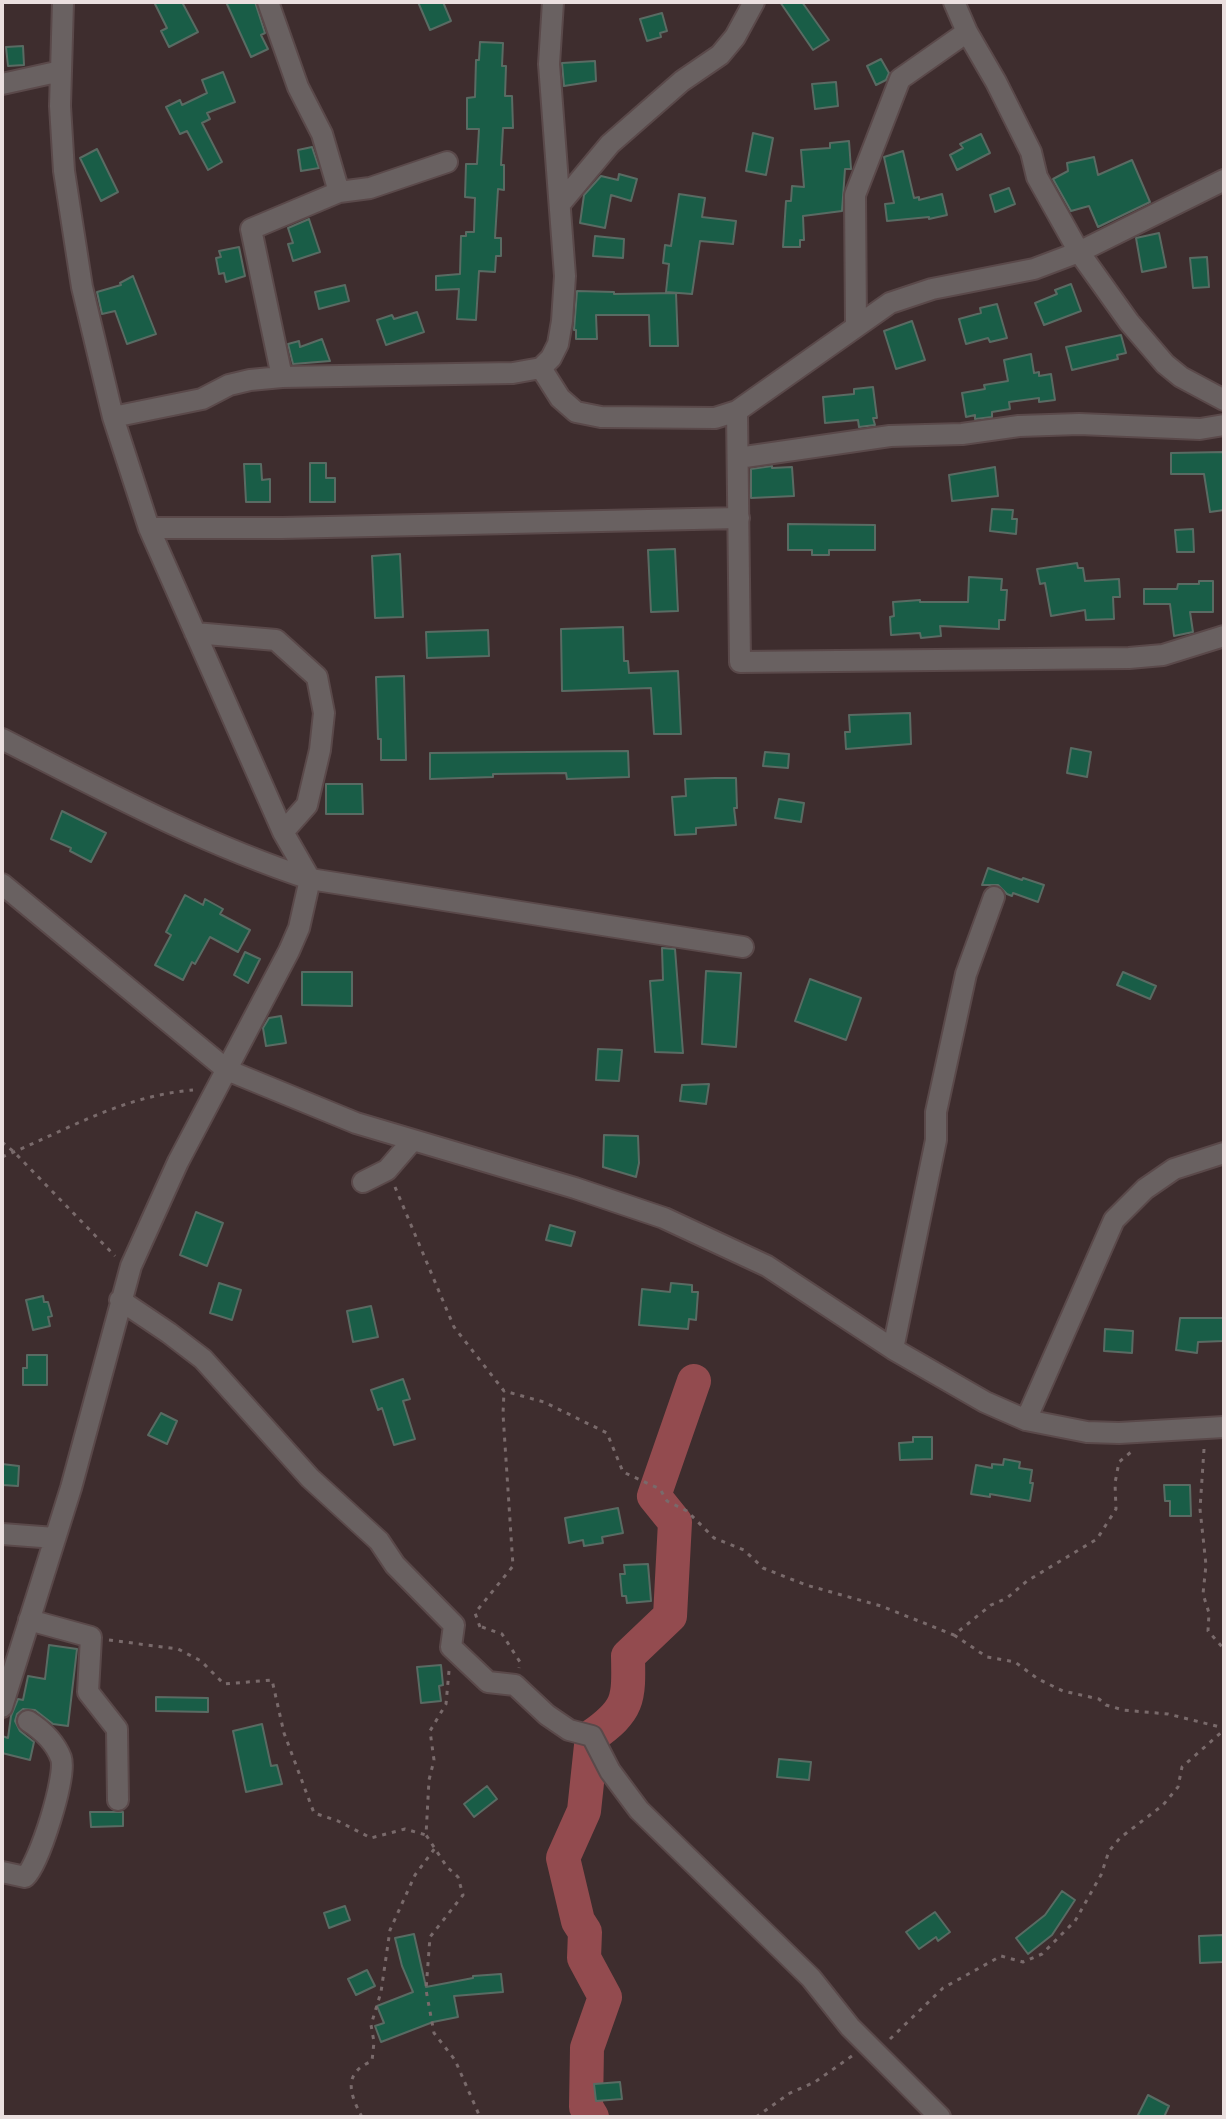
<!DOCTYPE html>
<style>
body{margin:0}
#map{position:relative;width:1226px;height:2119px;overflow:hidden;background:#3e2d2e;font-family:Helvetica,sans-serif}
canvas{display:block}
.frame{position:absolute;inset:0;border:4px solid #eadfdf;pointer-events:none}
</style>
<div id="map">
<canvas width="1226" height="2119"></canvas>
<div class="frame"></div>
</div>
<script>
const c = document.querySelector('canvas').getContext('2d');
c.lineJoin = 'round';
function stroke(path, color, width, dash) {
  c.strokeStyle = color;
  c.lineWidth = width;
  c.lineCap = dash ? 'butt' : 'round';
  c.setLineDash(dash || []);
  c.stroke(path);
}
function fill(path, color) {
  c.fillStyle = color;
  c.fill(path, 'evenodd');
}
stroke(new Path2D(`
 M592 2117 586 2107 587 2048 605 1997 584 1958 585 1932 578 1921 563 1858 584 1811 592 1736C629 1710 629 1700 628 1656L670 1616 675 1522 654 1496 694 1381`), '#934b4f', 34);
const building = new Path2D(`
 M154 2H182L198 32 169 47 161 31 167 28Z
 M226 2H255L265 33 261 35 268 49 251 57Z
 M418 2H443L451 21 430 30Z
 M780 2H802L829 40 813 50Z
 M662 13 667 31 660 33 661 37 647 41 640 19Z
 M480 42 503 43 502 66H506L505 96H512L513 128H503L501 165H504V190L498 189 495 238H501V256H496L495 272 479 271 476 320 457 319 459 289 436 290V276L460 274 461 236H466V232H474L475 198 465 197 466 164H477L479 129H467V98L475 97 476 60H479Z
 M23 46 24 65 8 66 6 47Z
 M881 59 889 73 886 80 876 85 867 66Z
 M595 61 596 81 564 86 562 63Z
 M223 72 235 102 207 113 210 119 202 123 222 162 208 170 187 131 180 134 166 107 180 100 182 105 207 93 202 80Z
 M836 82 838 106 815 109 812 84Z
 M753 133 773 138 766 175 746 171Z
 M981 134 990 153 957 170 950 155 963 148 960 144Z
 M849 141 851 169H845L842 211 803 216 804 240H800V247H783L786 201H791L792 186 804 187 801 150 830 148V143Z
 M312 147 319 168 301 171 298 150Z
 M97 149 118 192 101 201 80 158Z
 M903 151 914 198 919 197V200L942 194 947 215 929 219V217L887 221 885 204 894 203 884 157Z
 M1094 157 1098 175 1132 160 1150 202 1098 227 1089 206 1071 211 1053 179 1068 171 1067 163Z
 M619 174 637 179 631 201 611 195 605 228 580 223 584 195 601 176 618 180Z
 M1009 188 1015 204 995 212 990 195Z
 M679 194 705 198 702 217 736 221 733 244 700 241 692 294 666 292 669 264 663 263 665 245 671 246Z
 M309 219 320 252 293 261 288 244 293 243 288 228Z
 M1159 233 1166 267 1142 272 1136 238Z
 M595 236 624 239 623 258 593 256Z
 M239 247 245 276 226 282 224 273 219 274 216 258 221 257 219 251Z
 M1207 257 1209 287 1193 288 1190 258Z
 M133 276 156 334 127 344 115 311 102 314 97 292 121 285 120 283Z
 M1071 284 1081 311 1044 325 1035 303 1057 294 1055 290Z
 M345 285 349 301 319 309 315 292Z
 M577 291 614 292V294L676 293 678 346H650L649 315H596L597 339H576V330H574Z
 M997 304 1007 338 990 342 988 338 966 344 959 319 981 313 980 308Z
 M417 312 424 332 386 345 377 320 392 315 394 319Z
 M912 321 925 360 896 369 884 331Z
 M1121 335 1126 353 1117 355 1118 359 1072 370 1066 347Z
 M322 339 330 361 293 364 288 344 299 341 300 347Z
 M1031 354 1034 373 1039 372V376L1051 374 1055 400 1039 402V398L1009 402 1010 409 992 412V417L975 419V415L966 417 962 393 985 389 984 385 1008 381 1004 360Z
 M873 387 877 418H873L875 425 859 427 858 420 825 423 823 397 854 394V389Z
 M1224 452V510L1210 512 1204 474H1171V453Z
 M310 463H326V478H335V502H310Z
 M244 464H261L262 480 270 479V502H246Z
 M772 466V468L792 467 794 496 751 498V469Z
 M995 467 998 496 952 501 949 475Z
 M992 509 1013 510 1012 519H1017L1016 534 990 531Z
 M788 524 875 525V550H829V555H812V550H788Z
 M1193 529 1194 552H1177L1175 530Z
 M675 549 678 611 651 612 648 550Z
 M400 554 403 617 375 618 372 556Z
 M1077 563 1078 568H1083L1085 581 1119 579 1120 597H1113L1114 619 1086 620 1085 610 1051 616 1045 583 1040 584 1037 569Z
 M969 577 1002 579 1001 590H1007L1005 620H999V629L940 626 941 636 921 638 920 633 891 635 890 617 894 616 893 602 920 600V602H968Z
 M1199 581H1213V612H1190L1193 632 1174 636 1170 604H1144V589H1177L1178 584H1199Z
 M623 627 624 661H628L629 673 678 671 681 734H654L651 688 562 691 561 629Z
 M488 630 489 656 427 658 426 632Z
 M404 676 406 760H381V739H378L376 677Z
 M910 713 911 744 846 749 845 732H850L849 715Z
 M1071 748 1091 752 1087 777 1067 773Z
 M628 751 629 777 567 779 566 773 493 774V777L430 779V753Z
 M765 752 789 754 788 768 763 766Z
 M715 778H736L737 808H734L736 825 696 828V834L675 835 672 797 686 796 685 779Z
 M326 784H362L363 814H326Z
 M779 799 804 803 801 822 775 818Z
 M62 811 106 833 91 862 70 851 71 848 51 839Z
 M988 868 1022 880 1023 878 1044 885 1038 902 1013 893 1012 896 1007 894 998 885H982Z
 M185 895 203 905 205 899 223 909 220 914 250 930 238 952 210 937 195 964 192 962 183 980 155 965 171 935 166 932Z
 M662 948 675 949 683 1053 655 1052 650 981 663 980Z
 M245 952 260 959 248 983 234 975Z
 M706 971 741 973 736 1047 702 1044Z
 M302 972H352V1006L302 1005Z
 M1123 972 1156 986 1150 999 1117 985Z
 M810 979 861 998 846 1040 795 1021Z
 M281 1016 286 1043 266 1046 263 1028 269 1018Z
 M598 1049 622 1050 619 1081 596 1080Z
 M709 1084 706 1104 680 1101 682 1085Z
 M604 1135 638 1136 639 1163 636 1177 603 1167Z
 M196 1212 223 1223 207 1266 180 1255Z
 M550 1225 575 1232 571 1246 546 1240Z
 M219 1283 241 1290 232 1320 210 1313Z
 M671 1283 692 1285V1292H698L696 1320 689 1319 688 1329 639 1325 642 1289 670 1292Z
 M43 1296 44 1302H48L52 1316 48 1317 50 1326 33 1330 26 1300Z
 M371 1306 378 1337 353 1342 347 1311Z
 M1180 1318H1224V1341L1198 1342 1197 1353 1176 1350Z
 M1105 1329 1133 1331 1132 1353 1104 1351Z
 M27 1355H47V1385H23V1368H27Z
 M403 1379 410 1399 403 1401 415 1439 394 1445 382 1408 378 1410 371 1390Z
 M161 1413 177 1421 167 1444 148 1435Z
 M913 1437H932V1459L900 1460 899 1443 913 1442Z
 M1004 1459 1020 1462 1019 1468 1032 1470 1030 1483H1033L1030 1501 990 1494V1497L971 1494 976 1465 992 1468V1464L1003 1465Z
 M2 1464 19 1466 18 1486 2 1485Z
 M1164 1485H1190L1191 1516H1170V1501H1165Z
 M618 1508 623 1533 602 1537 603 1543 584 1546 583 1540 569 1543 565 1518Z
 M648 1564 651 1601 627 1603 626 1596H622L620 1574H625L624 1565Z
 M49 1645 77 1649 68 1726 53 1724 35 1710 23 1709 17 1714 15 1721 20 1731 34 1742 30 1760 2 1753V1736L8 1738 11 1716 18 1699 23 1700 28 1676 45 1679Z
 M441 1665 443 1685 439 1686 441 1701 421 1703 417 1667Z
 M156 1697 208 1698V1712L156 1711Z
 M262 1724 271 1766 277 1765 282 1784 246 1792 233 1731Z
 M779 1759 811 1762 809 1780 777 1777Z
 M487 1786 497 1799 474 1817 464 1804Z
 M90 1812H123V1826L91 1827Z
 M1062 1891 1075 1900 1052 1935 1028 1954 1016 1938 1045 1915Z
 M345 1906 350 1920 329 1928 324 1913Z
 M935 1912 950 1932 938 1941 936 1937 919 1949 906 1932Z
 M414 1934 426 1987 473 1978V1976L501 1974 503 1992 454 1996 458 2017 433 2022 381 2042 375 2026 384 2023 377 2006 413 1992 402 1966 395 1938Z
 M1223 1935V1962L1200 1963 1199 1936Z
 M367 1970 375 1986 356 1995 348 1979Z
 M620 2082 622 2099 596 2101 594 2084Z
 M1148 2095 1169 2106 1164 2117H1137Z`);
fill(building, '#195d47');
stroke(building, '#596b63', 2);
const minor = new Path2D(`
 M268 2 298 87 322 134 339 192 251 229 282 377
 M954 2 967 32 996 82 1031 152 1037 177 1079 252 1129 322 1165 364 1181 377 1224 400
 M2 84 61 71
 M339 192 370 188 447 162
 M560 204 610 144 682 81 720 55 735 37 754 2
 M856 325 855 195 900 79 967 32
 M541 368 560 398 576 412 601 417 715 418 737 411 890 303 932 289 1034 269 1079 252 1224 180
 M737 411 740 662 1129 658 1163 655 1224 636
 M113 417 202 399 229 385 250 380 282 377 513 373 541 368 551 358 558 344 562 321 565 276 549 64 553 2
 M738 458 890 436 962 434 1019 426 1079 424 1200 429 1224 425
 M149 528H282L739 518
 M195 633 276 640 317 677 324 713 320 750 307 805 283 832
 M2 739C104 791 201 843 310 879L743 947
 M2 884 227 1070 356 1123 575 1188 664 1218 767 1266 893 1349 985 1402 1026 1420 1087 1432 1119 1433 1224 1427
 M363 1182 387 1170 412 1141
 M120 1300 169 1333 203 1359 310 1478 379 1541 395 1565 454 1625 451 1647 488 1682 515 1685 547 1715 569 1730 592 1736 610 1771 639 1810 811 1978 850 2027 940 2117
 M893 1349 936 1140V1112L966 974 994 897
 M1026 1420 1114 1220 1145 1189 1174 1169 1224 1153
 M2 1534 55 1538
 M29 1620 91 1637 88 1692 117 1729 118 1800
 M2 1707 71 1488 131 1266 178 1162 289 951 299 928 310 879 283 832 149 528 113 417 82 287 64 171 60 106 63 2
 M2 1872 25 1877C39 1864 67 1776 61 1758 55 1742 42 1730 28 1721`);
stroke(minor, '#5a494a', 24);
stroke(new Path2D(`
 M2 1142 14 1152 115 1256
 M2 1157C67 1130 122 1096 193 1090
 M395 1187 454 1327 504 1391 544 1402 607 1433 623 1472 660 1489 667 1501 687 1511 714 1538 744 1550 763 1568 806 1585 881 1606 954 1635 991 1605 1007 1598 1027 1581 1097 1539 1116 1509 1115 1483 1119 1462 1131 1452
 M1204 1449 1200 1509 1206 1565 1203 1594 1209 1613 1208 1631 1224 1649
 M480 1627 475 1613 513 1566 503 1414 504 1391
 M482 1627 502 1634 520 1662 519 1668
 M954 1635 987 1657 1015 1662 1038 1679 1063 1691 1099 1699 1106 1705 1123 1710 1168 1714 1224 1728
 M109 1640 178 1649 201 1661 224 1684 272 1680 284 1733 314 1813 338 1821 371 1838 405 1829 426 1835
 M1224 1670V1688
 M449 1671 446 1704 430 1731 434 1760 429 1780 426 1835 447 1867 458 1877 463 1895 430 1937 426 1990 434 2033 455 2060 480 2117
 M890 2039 943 1988 1001 1956 1023 1962 1042 1954 1075 1921 1101 1875 1109 1851 1120 1838 1163 1805 1178 1787 1182 1767 1224 1730
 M362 2117C349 2093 343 2073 372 2061L374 2042 371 2025 381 1992 390 1930 415 1875 435 1848
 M756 2117 790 2093 815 2082 852 2056`), '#796a6b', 3, [4, 6]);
stroke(minor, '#696161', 20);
</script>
